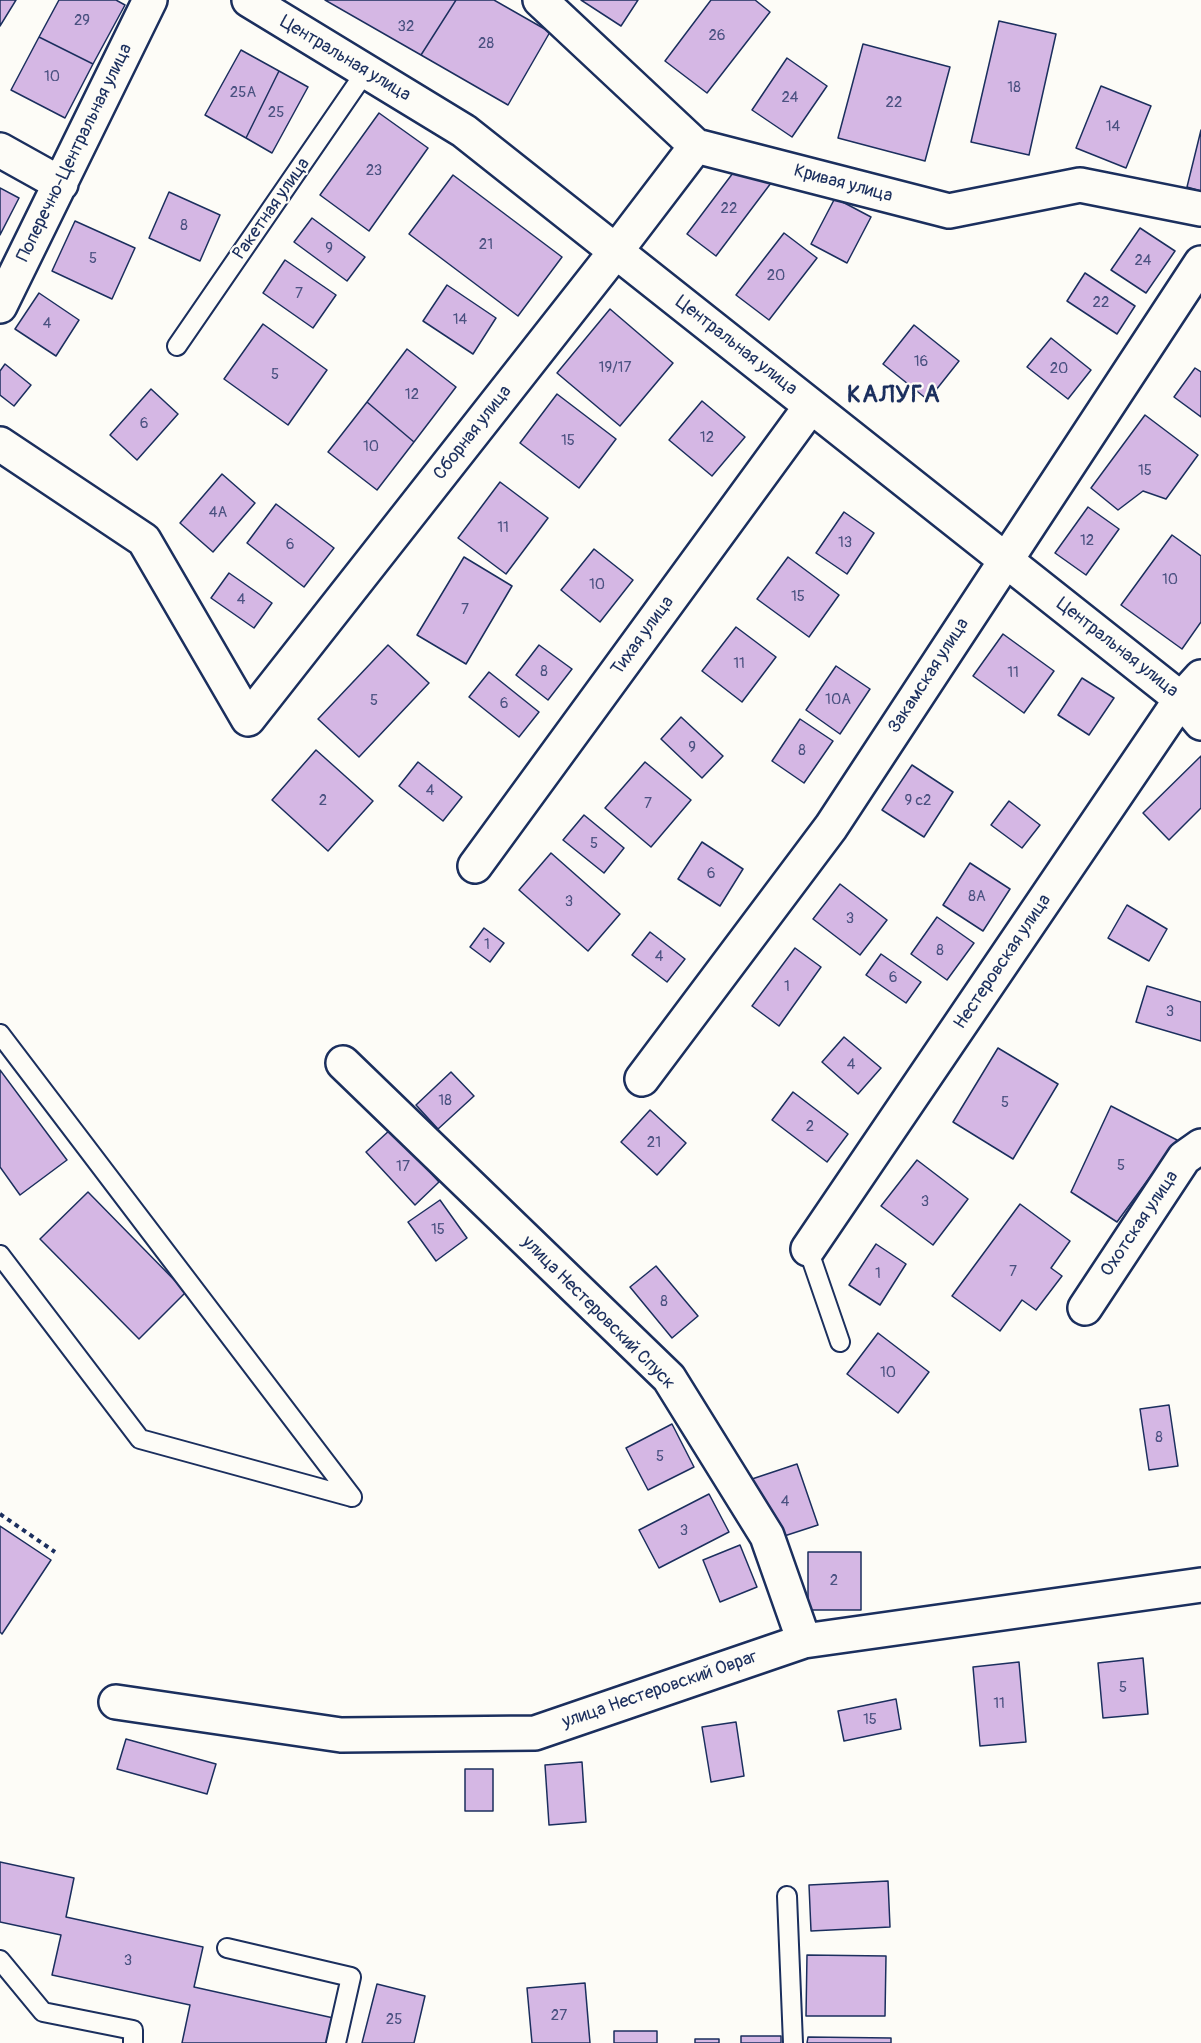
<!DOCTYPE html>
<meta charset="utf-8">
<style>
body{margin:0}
canvas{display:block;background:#fdfcf7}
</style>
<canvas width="1201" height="2043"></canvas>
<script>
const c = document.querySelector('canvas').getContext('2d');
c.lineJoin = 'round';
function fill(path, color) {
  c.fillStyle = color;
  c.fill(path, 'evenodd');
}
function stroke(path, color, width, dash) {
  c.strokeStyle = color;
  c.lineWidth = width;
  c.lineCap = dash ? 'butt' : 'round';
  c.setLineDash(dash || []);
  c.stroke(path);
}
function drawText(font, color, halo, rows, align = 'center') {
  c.font = font + ' Pangolin,sans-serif';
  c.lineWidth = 4.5;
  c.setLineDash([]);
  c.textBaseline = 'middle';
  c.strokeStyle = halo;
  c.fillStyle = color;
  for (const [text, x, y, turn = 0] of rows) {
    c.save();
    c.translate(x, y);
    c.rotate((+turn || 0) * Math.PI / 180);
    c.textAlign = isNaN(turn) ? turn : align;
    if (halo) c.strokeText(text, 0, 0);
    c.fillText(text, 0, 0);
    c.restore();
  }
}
const building = new Path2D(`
 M0 0H16L0 26Z
 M59 0H116L125 5 93 64 39 37Z
 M325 0H456L421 55Z
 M456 0H494L550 32 508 105 421 55Z
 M581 0H638L621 26Z
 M711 0H755L770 12 707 93 665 61Z
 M999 21 1056 34 1029 155 971 142Z
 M39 37 93 64 65 118 11 90Z
 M863 44 950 67 925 161 838 138Z
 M241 50 279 71 246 138 205 115Z
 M787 58 827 86 792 137 752 110Z
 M279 71 308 87 272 153 246 138Z
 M1101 86 1151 106 1126 168 1076 148Z
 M379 113 428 148 369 231 320 195Z
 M1201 130V191L1187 187Z
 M742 161 771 183 716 256 687 234Z
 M453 175 562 257 518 316 409 234Z
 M0 188 19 198 0 235Z
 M169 192 220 215 200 261 149 238Z
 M835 198 871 217 847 263 811 244Z
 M312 218 365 257 347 281 294 242Z
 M75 221 135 248 112 299 52 271Z
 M1140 228 1175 251 1146 293 1111 270Z
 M784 233 817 258 769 320 736 295Z
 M285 260 336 295 313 328 263 293Z
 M1085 273 1135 306 1117 334 1067 301Z
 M447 285 496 318 473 354 423 321Z
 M39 293 79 320 56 356 15 329Z
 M610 309 673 363 620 426 557 373Z
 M263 324 327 370 288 425 224 379Z
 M914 325 959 361 928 400 883 364Z
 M1051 338 1091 370 1068 399 1027 367Z
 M407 349 456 387 414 442 367 402Z
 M5 364 31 385 14 406 0 395V371Z
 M1195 368 1201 372V417L1174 397Z
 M151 389 178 414 137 460 110 435Z
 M557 394 616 439 579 488 520 443Z
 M702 401 745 437 712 476 669 440Z
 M367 402 414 442 377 490 328 452Z
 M1145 415 1198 455 1166 499 1143 491 1118 510 1091 488Z
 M222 474 255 503 213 552 180 523Z
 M500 482 548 518 506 574 458 538Z
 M276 504 334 548 304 587 247 543Z
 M1088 507 1119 529 1086 575 1055 553Z
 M844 512 874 533 847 574 816 553Z
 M1172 535 1201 556V622L1182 649 1121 605Z
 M594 549 633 580 600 622 561 590Z
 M464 557 512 586 466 664 417 635Z
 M788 557 839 595 809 637 757 599Z
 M229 573 272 603 254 628 211 598Z
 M736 627 776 657 742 702 702 671Z
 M1003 634 1054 671 1024 713 973 676Z
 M388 645 429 683 359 757 318 719Z
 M539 645 572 669 548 700 516 675Z
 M836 666 870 689 840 734 806 710Z
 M489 672 539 712 519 737 469 697Z
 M1082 678 1114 698 1089 735 1058 715Z
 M681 717 723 756 702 778 661 739Z
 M800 719 833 741 804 783 772 761Z
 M316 750 373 801 328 851 272 800Z
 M1201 756V808L1169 840 1143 813Z
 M418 762 462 797 443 821 399 786Z
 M645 762 691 800 651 847 605 808Z
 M912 765 953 792 924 837 882 810Z
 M1009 801 1040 825 1022 848 991 825Z
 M584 815 624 848 604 873 563 840Z
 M702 842 743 869 720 906 678 879Z
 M551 853 620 914 588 951 519 890Z
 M970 863 1010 889 983 931 943 905Z
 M840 884 887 920 860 955 813 919Z
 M1127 905 1167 929 1149 961 1108 938Z
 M937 917 974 943 947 980 911 954Z
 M484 928 504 943 490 962 470 947Z
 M650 932 685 959 667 982 632 955Z
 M795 948 821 967 779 1026 752 1006Z
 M881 954 921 982 906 1003 866 975Z
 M1147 986 1201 1002V1041L1136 1022Z
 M844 1037 881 1068 858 1094 822 1062Z
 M998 1048 1058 1084 1013 1159 953 1122Z
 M0 1070 67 1160 20 1195 0 1167Z
 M451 1072 474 1096 438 1129 416 1105Z
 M793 1092 848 1134 827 1162 772 1120Z
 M1111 1106 1177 1140 1117 1222 1071 1192Z
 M650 1110 686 1143 657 1175 621 1142Z
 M391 1129 439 1182 415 1205 366 1152Z
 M917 1160 968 1199 933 1245 881 1206Z
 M88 1192 186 1292 139 1339 40 1239Z
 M440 1200 467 1238 436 1261 408 1222Z
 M1020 1204 1070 1241 1051 1268 1062 1276 1036 1310 1022 1300 1000 1331 952 1296Z
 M876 1244 906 1264 880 1305 849 1285Z
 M656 1266 698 1316 672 1338 630 1287Z
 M878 1333 929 1372 898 1413 847 1374Z
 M1169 1405 1178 1466 1149 1470 1140 1409Z
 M672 1424 694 1467 648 1490 626 1448Z
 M797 1464 818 1525 772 1540 752 1479Z
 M709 1494 729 1532 659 1568 639 1530Z
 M0 1526 51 1560 2 1634 0 1632Z
 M740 1545 757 1587 720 1602 703 1560Z
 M808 1552H861V1610H808Z
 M1143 1658 1148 1714 1103 1718 1098 1663Z
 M1019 1662 1026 1742 980 1746 973 1667Z
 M896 1699 901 1729 844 1741 838 1711Z
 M736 1722 744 1776 711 1782 702 1727Z
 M126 1739 216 1764 207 1794 117 1769Z
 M582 1762 586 1822 549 1825 545 1765Z
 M465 1769H493V1811H465Z
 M0 1862 74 1878 66 1917 203 1947 194 1987 338 2019 333 2043H182L190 2005 52 1975 61 1935 0 1922Z
 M888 1881 890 1927 811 1931 809 1885Z
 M807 1955 886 1956 885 2016H806Z
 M585 1983 590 2043H532L527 1988Z
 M377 1984 425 1996 414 2043H362Z
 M614 2031H657V2043H614Z
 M741 2036H781V2043H741Z
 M808 2037 891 2038V2043H807Z
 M695 2039H719V2043H695Z`);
fill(building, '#d5b7e4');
stroke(building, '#1b2f5e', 1.5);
const service = new Path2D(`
 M177 346 366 71
 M0 1034 352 1497
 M808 1249 840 1342
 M0 1255 140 1439 352 1497
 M787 1896 793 2043
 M227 1948 351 1977 336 2043
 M0 1960 43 2012 133 2030V2043`);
const minor = new Path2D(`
 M249 0 464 131 1181 699 1201 723
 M540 0 696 146 949 211 1080 185 1201 209
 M0 150 61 184
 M0 306 150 0
 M0 444 144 540 248 719 616 251 696 146
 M475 866 811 406
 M343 1063 669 1378 767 1536 804 1641
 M642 1079 831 827 1201 263
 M808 1249 1181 699 1201 677
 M1085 1308 1184 1158 1201 1146
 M116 1702 341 1735 535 1733 804 1641 1201 1585`);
stroke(service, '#1b2f5e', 22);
stroke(minor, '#1b2f5e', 38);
stroke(new Path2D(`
 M0 1514 55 1552`), '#1b2f5e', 4, [4.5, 4.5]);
stroke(service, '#fdfcf7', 18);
stroke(minor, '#fdfcf7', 33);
drawText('15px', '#4a5180', null, [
 ["29",82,21],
 ["32",406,27],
 ["26",717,36],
 ["28",486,44],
 ["10",52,77],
 ["18",1014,88],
 ["25А",243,93],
 ["24",790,98],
 ["22",894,103],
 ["25",276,113],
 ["14",1113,127],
 ["23",374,171],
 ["22",729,209],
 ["8",184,226],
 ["21",486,245],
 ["9",329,249],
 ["5",93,259],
 ["24",1143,261],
 ["20",776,276],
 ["7",299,294],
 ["22",1101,303],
 ["14",460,320],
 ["4",47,324],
 ["16",921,362],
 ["19/17",615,368],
 ["20",1059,369],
 ["5",275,375],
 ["12",412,395],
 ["6",144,424],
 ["12",707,438],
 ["15",568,441],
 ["10",371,447],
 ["15",1145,471],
 ["4А",218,513],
 ["11",503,528],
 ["12",1087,541],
 ["13",845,543],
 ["6",290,545],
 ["10",1170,580],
 ["10",597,585],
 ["15",798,597],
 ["4",241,600],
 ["7",465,610],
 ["11",739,664],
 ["8",544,672],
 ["11",1013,673],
 ["10А",838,700],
 ["5",374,701],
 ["6",504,704],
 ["9",692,748],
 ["8",802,751],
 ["4",430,791],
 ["2",323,801],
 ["9 с2",918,801],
 ["7",648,804],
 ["5",594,844],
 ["6",711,874],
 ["8А",977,897],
 ["3",569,902],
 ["3",850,919],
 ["1",487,945],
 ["8",940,951],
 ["4",659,957],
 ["6",893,978],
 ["1",787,987],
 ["3",1170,1012],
 ["4",851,1065],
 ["18",445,1101],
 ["5",1005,1103],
 ["2",810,1127],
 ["21",654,1143],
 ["5",1121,1166],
 ["17",403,1167],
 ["3",925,1202],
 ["15",438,1230],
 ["7",1013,1272],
 ["1",878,1274],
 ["8",664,1302],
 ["10",888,1373],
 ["8",1159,1438],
 ["5",660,1457],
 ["4",785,1502],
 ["3",684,1531],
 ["2",834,1581],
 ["5",1123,1688],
 ["11",999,1704],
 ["15",870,1720],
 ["3",128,1961],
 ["27",559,2016],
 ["25",394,2020]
]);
drawText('18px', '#1b2f5e', '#fdfcf7', [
 ["Центральная улица",345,59,31],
 ["Поперечно-Центральная улица",75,153,-64],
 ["Кривая улица",843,184,15],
 ["Ракетная улица",272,209,-55],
 ["Центральная улица",736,346,38],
 ["Сборная улица",473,433,-52],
 ["Тихая улица",643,636,-54],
 ["Центральная улица",1117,648,38],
 ["Закамская улица",929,676,-57],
 ["Нестеровская улица",1003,962,-56],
 ["Охотская улица",1140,1224,-56],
 ["улица Нестеровский Спуск",598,1313,45],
 ["улица Нестеровский Овраг",660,1690,-19]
]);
c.letterSpacing = '1.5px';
drawText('bold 24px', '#1b2f5e', '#fdfcf7', [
 ["КАЛУГА",894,396]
]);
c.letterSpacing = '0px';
</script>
